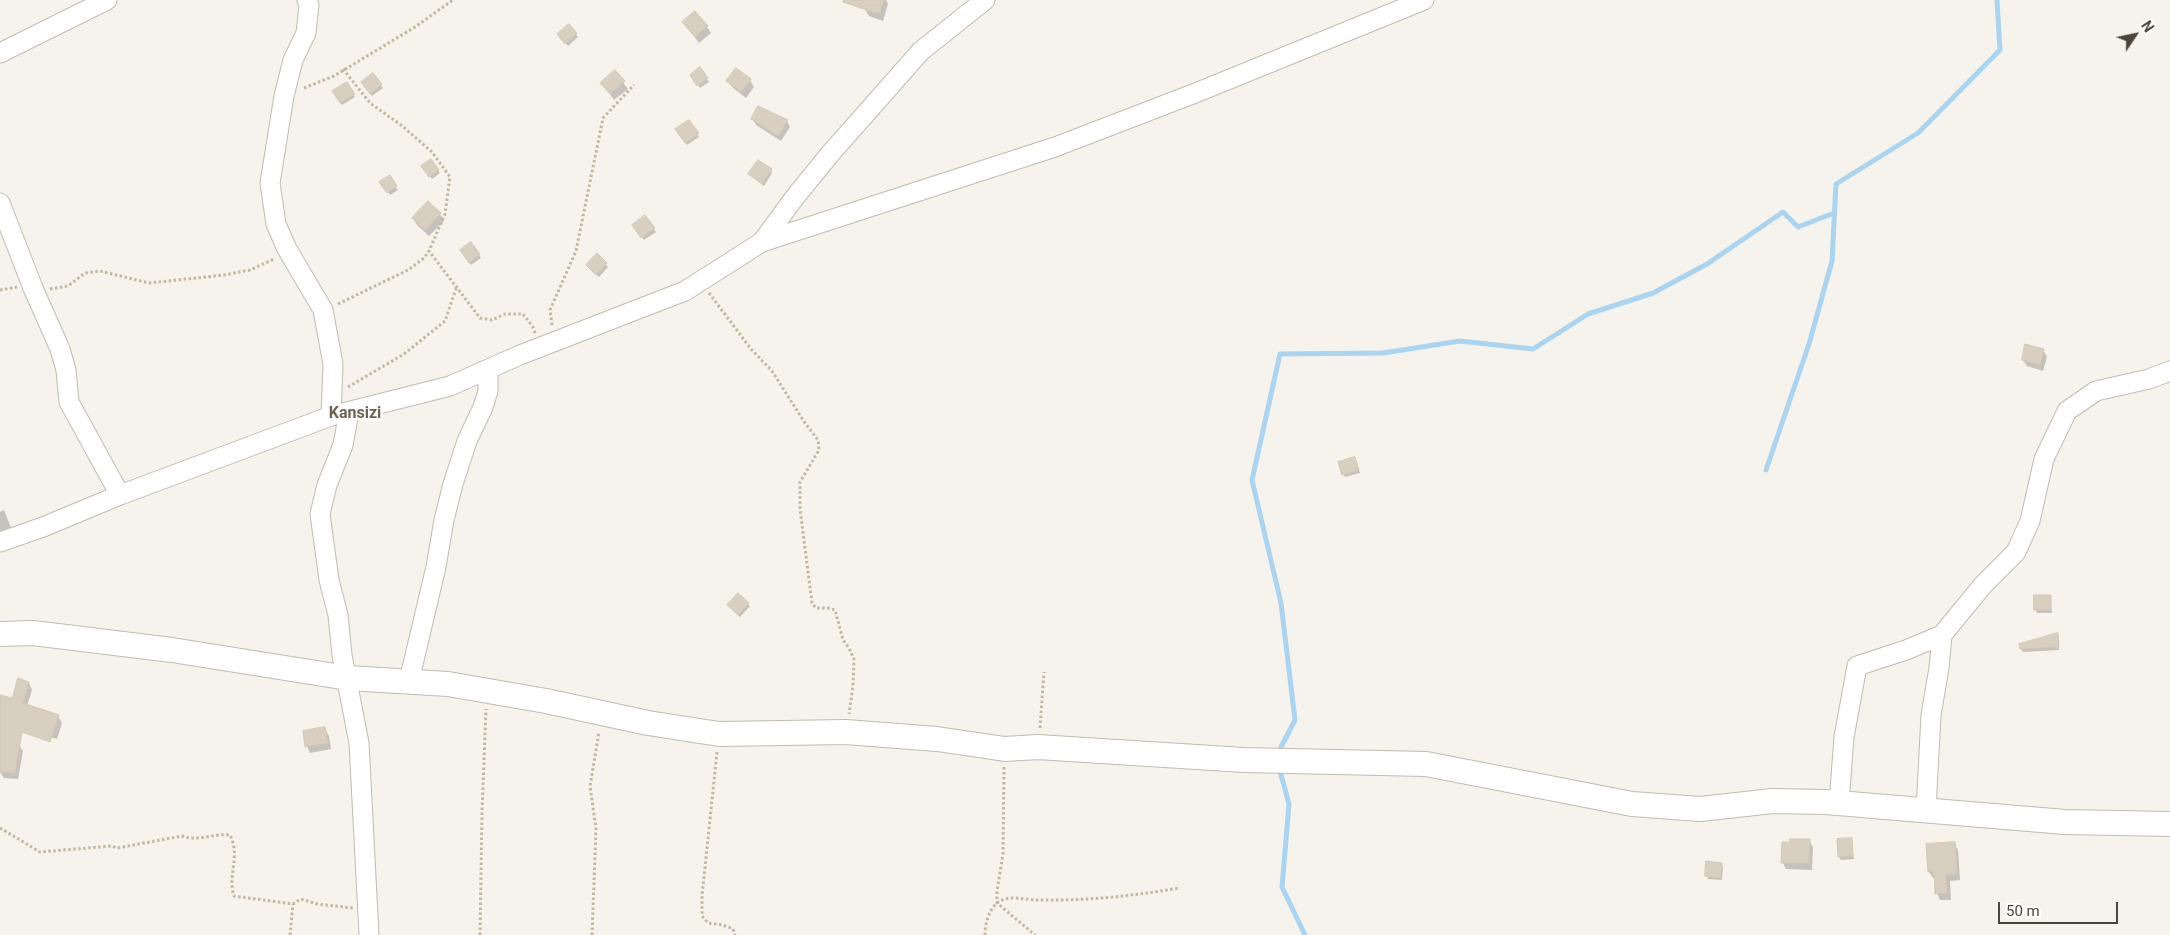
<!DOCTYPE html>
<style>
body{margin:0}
#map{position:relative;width:2170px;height:935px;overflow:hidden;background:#f6f3ec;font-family:Roboto,sans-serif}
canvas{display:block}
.north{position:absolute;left:2110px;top:10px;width:50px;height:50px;-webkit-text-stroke:4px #fff;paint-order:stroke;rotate:56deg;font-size:14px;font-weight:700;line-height:20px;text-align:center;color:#4b4439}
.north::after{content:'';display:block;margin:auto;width:18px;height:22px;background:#4b4439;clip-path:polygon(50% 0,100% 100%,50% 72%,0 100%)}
.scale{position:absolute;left:1998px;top:902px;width:120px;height:22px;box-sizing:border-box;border:2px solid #4b4439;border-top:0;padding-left:6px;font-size:15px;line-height:18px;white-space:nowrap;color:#4b4439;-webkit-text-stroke:4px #fff;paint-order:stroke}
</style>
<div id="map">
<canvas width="2170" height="935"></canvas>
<div class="north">N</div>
<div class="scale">50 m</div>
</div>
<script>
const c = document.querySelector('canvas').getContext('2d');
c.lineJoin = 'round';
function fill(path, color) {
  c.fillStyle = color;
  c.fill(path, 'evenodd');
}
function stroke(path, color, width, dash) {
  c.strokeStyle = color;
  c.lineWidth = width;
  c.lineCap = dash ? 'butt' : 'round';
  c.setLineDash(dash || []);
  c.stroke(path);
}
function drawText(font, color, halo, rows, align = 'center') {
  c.font = font + ' Roboto,sans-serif';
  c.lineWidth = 5;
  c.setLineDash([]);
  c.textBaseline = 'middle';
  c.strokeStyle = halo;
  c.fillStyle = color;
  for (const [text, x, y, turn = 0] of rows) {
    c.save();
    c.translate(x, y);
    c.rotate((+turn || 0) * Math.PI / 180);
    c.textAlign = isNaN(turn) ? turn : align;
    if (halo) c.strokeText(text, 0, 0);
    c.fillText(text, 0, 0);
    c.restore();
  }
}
fill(new Path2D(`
 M868 0H886L888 4 883 21 869 16 865 9Z
 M684 22 707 27 711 33 699 43Z
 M569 26 578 37 568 46 560 37Z
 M700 69 709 82 700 88 692 75Z
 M615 72 628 89 614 100 602 83Z
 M373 74 383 88 372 96 364 85Z
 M750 80 754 87 746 98 732 87 728 81Z
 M347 83 355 97 342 105 334 92Z
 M753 119 787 121 790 127 781 141 756 125Z
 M678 133 697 134 699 137 687 145Z
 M431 161 440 173 432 179 425 170Z
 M771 170 772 173 764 186 750 174Z
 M389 177 398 190 390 195 381 182Z
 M440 214 444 221 429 236 417 225 413 218Z
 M645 217 656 232 644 240 635 228Z
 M471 243 481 258 471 265 463 253Z
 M597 255 608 267 599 277 589 268Z
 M2043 350 2047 357 2043 371 2027 366 2023 360Z
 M1356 461 1360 473 1345 477 1344 475Z
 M4 510 11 528 0 532V512Z
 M2050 596 2052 613H2037L2036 610Z
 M748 604 750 606 740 617 729 606Z
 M2057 634 2059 650 2023 652 2021 649Z
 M29 683 32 690 27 706 58 716 62 723 57 739 6 724 13 700Z
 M325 729 329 736 331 749 310 753 307 746Z
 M19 745 23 751 18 779 4 778 0 772Z
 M1851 839 1854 859 1841 860 1839 857Z
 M1809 840 1813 847 1812 870 1786 869 1783 863Z
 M1954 844 1958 850 1960 880 1950 881 1951 900H1940L1937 893 1936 878H1933L1929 872Z
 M1721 864 1723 867 1722 880 1708 879 1707 876Z`), '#0003');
stroke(new Path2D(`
 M1766 470 1809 344 1832 261 1836 184 1918 133 2000 50 1997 0
 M1279 751 1295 720 1281 603 1252 480 1280 354 1383 353 1460 341 1533 349 1588 314 1653 293 1707 264 1783 212 1798 227 1834 213
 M1280 771 1289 804 1282 887 1305 935`), '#a9d4f2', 5);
const building = new Path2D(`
 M844 0H884L879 14 843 2Z
 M695 11 708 26 695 37 682 22Z
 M569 24 577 33 565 44 557 34Z
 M700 67 708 78 697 86 690 75Z
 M736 68 751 79 741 92 726 81Z
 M615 70 625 81 610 94 600 83Z
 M373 73 382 84 370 94 361 82Z
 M347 82 355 94 340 103 332 91Z
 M758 106 788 120 778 136 751 119Z
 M689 120 699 133 685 143 675 129Z
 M431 159 439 170 429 177 421 166Z
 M758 160 772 169 762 184 748 174Z
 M390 175 397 186 387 193 379 182Z
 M428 201 441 213 425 230 412 218Z
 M645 215 655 228 641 238 632 225Z
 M471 242 480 254 469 263 460 250Z
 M597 253 607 263 596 275 586 265Z
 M2025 344 2044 349 2040 365 2022 360Z
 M1355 457 1359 470 1342 475 1338 462Z
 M738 593 749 603 738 615 727 605Z
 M2034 595H2051V610H2034Z
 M2058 633 2059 647 2020 649 2019 644Z
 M18 678 29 682 23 703 59 715 50 742 22 732 15 773 0 772V695L12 698Z
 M325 727 328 743 305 747 303 731Z
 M1852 838 1853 856 1838 857 1837 839Z
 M1790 839H1810L1809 863H1781L1782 842H1790Z
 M1955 842 1957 874H1946L1947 893 1935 894 1934 872H1928L1926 844Z
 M1706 861 1722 863 1721 878 1705 876Z`);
fill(building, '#d8cfc1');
stroke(building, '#d3c7b4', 1);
const minor = new Path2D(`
 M307 0 309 5 306 33 293 60 284 96 270 183 276 224 287 249 323 310 333 364 331 416
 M0 53 107 0
 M0 203 33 288 60 349 66 370 69 402 120 495
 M762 242 795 197 830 154 921 51 985 0
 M349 412 343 445 327 485 320 514 329 580 338 615 342 655 359 743 369 935
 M0 542 43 527 120 495 331 416 450 386 520 355 685 291 762 242 1055 147 1198 92 1424 0
 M409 681 436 567 444 520 453 484 467 441 483 407 488 391V370
 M1839 803 1844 737 1857 666 1906 650 1942 635 1983 585 2016 552 2030 521 2044 459 2067 411 2096 391 2149 379 2170 371
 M1926 810 1931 715 1939 668 1942 635`);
const tertiary = new Path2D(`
 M0 634 33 633 172 650 348 678 448 684 546 701 648 723 719 734 846 732 937 739 1005 749 1038 747 1244 760 1426 764 1632 804 1700 809 1773 801 1826 802 2065 822 2170 824`);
stroke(minor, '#c2bbae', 21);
stroke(tertiary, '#c2bbae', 26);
stroke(new Path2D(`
 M343 69 370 103 401 125 432 152 450 177 445 214 429 251 480 318 492 320 505 314H523L533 327 535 333
 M304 88 334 76 415 27 453 0
 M50 289 68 286 85 273 100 271 149 283 224 275 250 270 274 259
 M0 290 17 287
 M709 293 751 349 772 371 805 423 818 440 819 450 800 482V509L812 603 816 608H828L835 610 843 640 849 648 854 659 853 686 849 714
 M338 304 408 270 424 258 429 251
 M552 325 550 310 576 251 603 118 634 85
 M348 387 404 354 445 321 457 286
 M1040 728 1044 672
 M717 752 702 896V916L708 923 723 925 733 929 735 935
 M1004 767 1003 854 997 891V903L1035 935
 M0 828 40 852 112 846 117 848 182 836C196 842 215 833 230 835 241 857 227 875 234 896L293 904 301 899 317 904 353 908
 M290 935 293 904
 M480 935 482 812 486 709
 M592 935 596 829 590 786 599 732
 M985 935C985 925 988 911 997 903 1008 894 1024 900 1038 900 1086 901 1132 896 1179 888`), '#c4b79f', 3, [2.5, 2.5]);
stroke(minor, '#fff', 19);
stroke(tertiary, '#fff', 24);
drawText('bold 16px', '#6e6250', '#fff', [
 ["Kansizi",355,414]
]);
</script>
